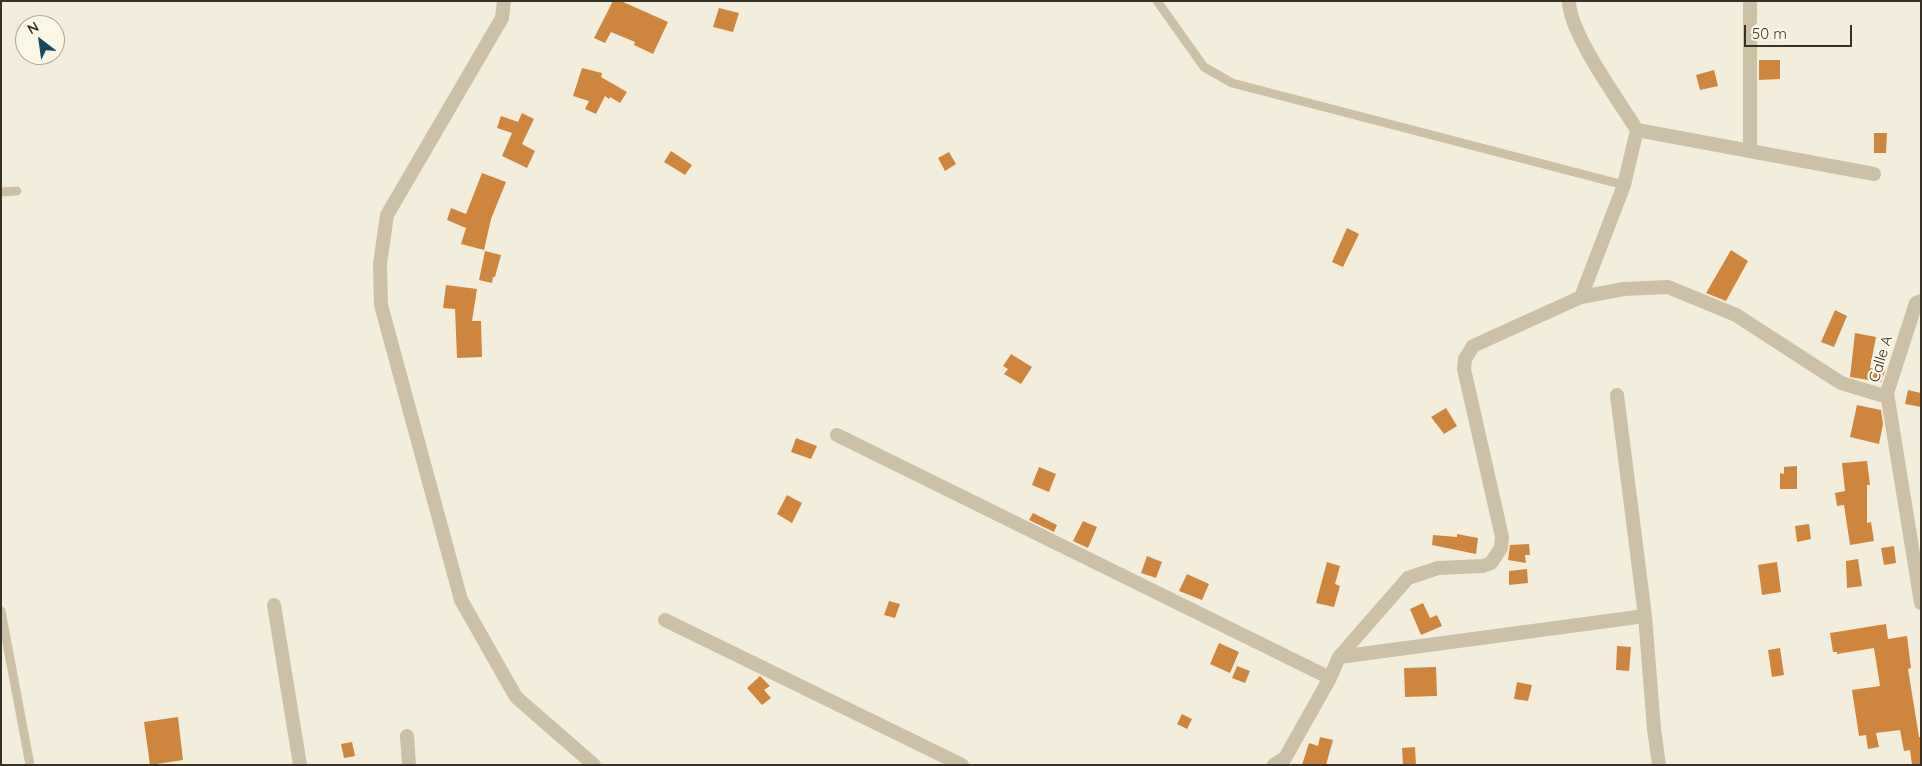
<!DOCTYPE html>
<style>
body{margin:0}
#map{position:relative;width:1922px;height:766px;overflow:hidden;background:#f3eedb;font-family:Quicksand,sans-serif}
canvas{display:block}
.frame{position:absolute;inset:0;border:2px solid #383127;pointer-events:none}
.north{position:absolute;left:15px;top:15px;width:50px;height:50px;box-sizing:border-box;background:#fbf7e7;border:1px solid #ada89a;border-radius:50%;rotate:330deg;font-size:14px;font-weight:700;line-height:20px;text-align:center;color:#383127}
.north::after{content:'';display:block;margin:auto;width:18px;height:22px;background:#1a475c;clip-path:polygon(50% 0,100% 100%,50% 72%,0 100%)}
.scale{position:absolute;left:1744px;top:25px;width:108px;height:22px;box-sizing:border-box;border:2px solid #383127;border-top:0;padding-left:6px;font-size:15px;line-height:18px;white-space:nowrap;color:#383127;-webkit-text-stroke:4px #fbf7e7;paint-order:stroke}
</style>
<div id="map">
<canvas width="1922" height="766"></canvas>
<div class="frame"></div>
<div class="north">N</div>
<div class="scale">50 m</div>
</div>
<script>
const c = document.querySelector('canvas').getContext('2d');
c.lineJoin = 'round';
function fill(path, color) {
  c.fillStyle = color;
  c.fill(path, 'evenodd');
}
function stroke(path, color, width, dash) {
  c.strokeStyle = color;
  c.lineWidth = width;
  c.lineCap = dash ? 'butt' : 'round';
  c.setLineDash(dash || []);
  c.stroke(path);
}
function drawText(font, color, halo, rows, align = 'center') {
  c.font = font + ' Quicksand,sans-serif';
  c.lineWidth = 4.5;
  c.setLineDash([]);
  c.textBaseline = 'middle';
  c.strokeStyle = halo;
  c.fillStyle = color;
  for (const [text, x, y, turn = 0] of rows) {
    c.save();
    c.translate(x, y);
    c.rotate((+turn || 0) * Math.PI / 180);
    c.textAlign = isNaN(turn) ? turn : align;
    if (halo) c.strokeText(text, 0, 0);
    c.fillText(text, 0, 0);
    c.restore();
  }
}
fill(new Path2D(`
 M613 1H621L668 22 653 54 634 45 635 42 611 32 605 43 594 38Z
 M719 8 739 13 733 32 713 27Z
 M1759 60H1780V79L1759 80Z
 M582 68 602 73 601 77 627 92 620 103 610 97 609 99 605 96 596 114 585 109 589 101 573 96Z
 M1714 70 1718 86 1700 90 1696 75Z
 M522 113 534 119 522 144 535 151 527 168 502 156 512 133 497 128 501 116 518 122Z
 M1874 133H1887L1886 153H1874Z
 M671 151 692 165 685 175 664 162Z
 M949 152 956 164 945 171 938 158Z
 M482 173 506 182 491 219 484 250 461 244 466 228 447 220 451 208 466 214Z
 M1347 228 1359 234 1343 267 1332 262Z
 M1731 250 1748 261 1726 301 1706 293Z
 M485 251 501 255 495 277H493L492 283 479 280Z
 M446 285 477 289 472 321H481L482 357 457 358 455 309 443 308Z
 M1835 310 1847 316 1834 347 1821 342Z
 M1855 333 1876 337 1870 368 1885 371 1881 382 1850 377Z
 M1011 354 1032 367 1021 384 1004 374 1008 369 1003 366Z
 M1908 390 1921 393V407L1905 404Z
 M1857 405 1881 410 1883 424 1879 444 1850 437Z
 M1446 408 1457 426 1444 434 1431 417Z
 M796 438 817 446 811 459 791 452Z
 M1867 461 1870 485H1867V523L1871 522 1874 541 1850 545 1844 505 1837 506 1835 493 1845 491 1842 463Z
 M1797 466V489H1780V473L1784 474V467Z
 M1039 467 1056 474 1049 492 1032 485Z
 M787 495 802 503 792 523 777 514Z
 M1033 513 1057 525 1054 532 1029 520Z
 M1083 521 1097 527 1088 548 1073 541Z
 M1809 524 1811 539 1797 542 1795 526Z
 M1457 534 1478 538 1476 554 1432 545 1433 535 1457 537Z
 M1529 544 1530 555H1525L1526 563 1508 560 1510 545Z
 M1894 546 1896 563 1884 565 1881 548Z
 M1147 556 1162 562 1156 578 1141 573Z
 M1858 559 1862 586 1847 588 1846 561Z
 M1327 562 1340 566 1335 584 1340 586 1334 607 1316 603Z
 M1777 562 1781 592 1762 595 1758 565Z
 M1527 569 1528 583 1509 585V571Z
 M1187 574 1209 584 1202 600 1179 591Z
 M889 601 900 604 895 618 884 615Z
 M1423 603 1430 618 1437 615 1442 626 1421 635 1410 609Z
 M1886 624 1888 639 1907 636 1911 668 1908 669 1919 737H1921V765H1912L1910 750 1904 751 1900 730 1876 733 1879 747 1868 749 1866 735 1859 736 1852 690 1880 686 1874 648 1837 654V652H1833L1830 633Z
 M1219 643 1239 652 1230 673 1210 664Z
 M1617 646 1631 647 1629 671 1616 670Z
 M1780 648 1784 675 1772 677 1768 650Z
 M1237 666 1250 671 1245 683 1232 678Z
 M1436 667 1437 696 1405 697 1404 668Z
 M760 676 770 686 764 690 771 698 762 705 747 688Z
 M1517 682 1532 685 1528 701 1514 699Z
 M1182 714 1192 719 1187 729 1177 724Z
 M178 717 183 760 150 765 144 722Z
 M1320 737 1333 740 1326 765H1302L1309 743 1318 746Z
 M352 742 355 756 344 758 341 744Z
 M1415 747 1416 765H1403L1402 748Z`), '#ce863e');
stroke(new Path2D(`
 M1157 1 1204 67 1232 83 1624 185
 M1 192 17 191
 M1 611 30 765`), '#ccc1a6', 9);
stroke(new Path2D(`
 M504 1 502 18 387 215 380 264 381 305 461 600 516 697 594 765
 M1569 1C1569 33 1619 101 1637 130L1624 185 1581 297
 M1750 1V151
 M1637 130 1874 174
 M1921 301 1916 303 1887 393 1921 603
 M1617 395 1645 616 1654 729 1659 765
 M837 435 1330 678
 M274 605 300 765
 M665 620 962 765
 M1339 657 1645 616
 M407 736 409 765
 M1274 765 1285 758 1330 678 1339 657 1408 578 1438 568 1483 566 1491 563 1501 548 1502 537 1464 369 1465 359 1473 346 1581 297 1624 289 1668 287 1736 315 1841 383 1881 395 1887 393`), '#ccc1a6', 14);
drawText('15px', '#383127', '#fbf7e7', [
 ["Calle A",1881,359,-73]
]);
</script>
